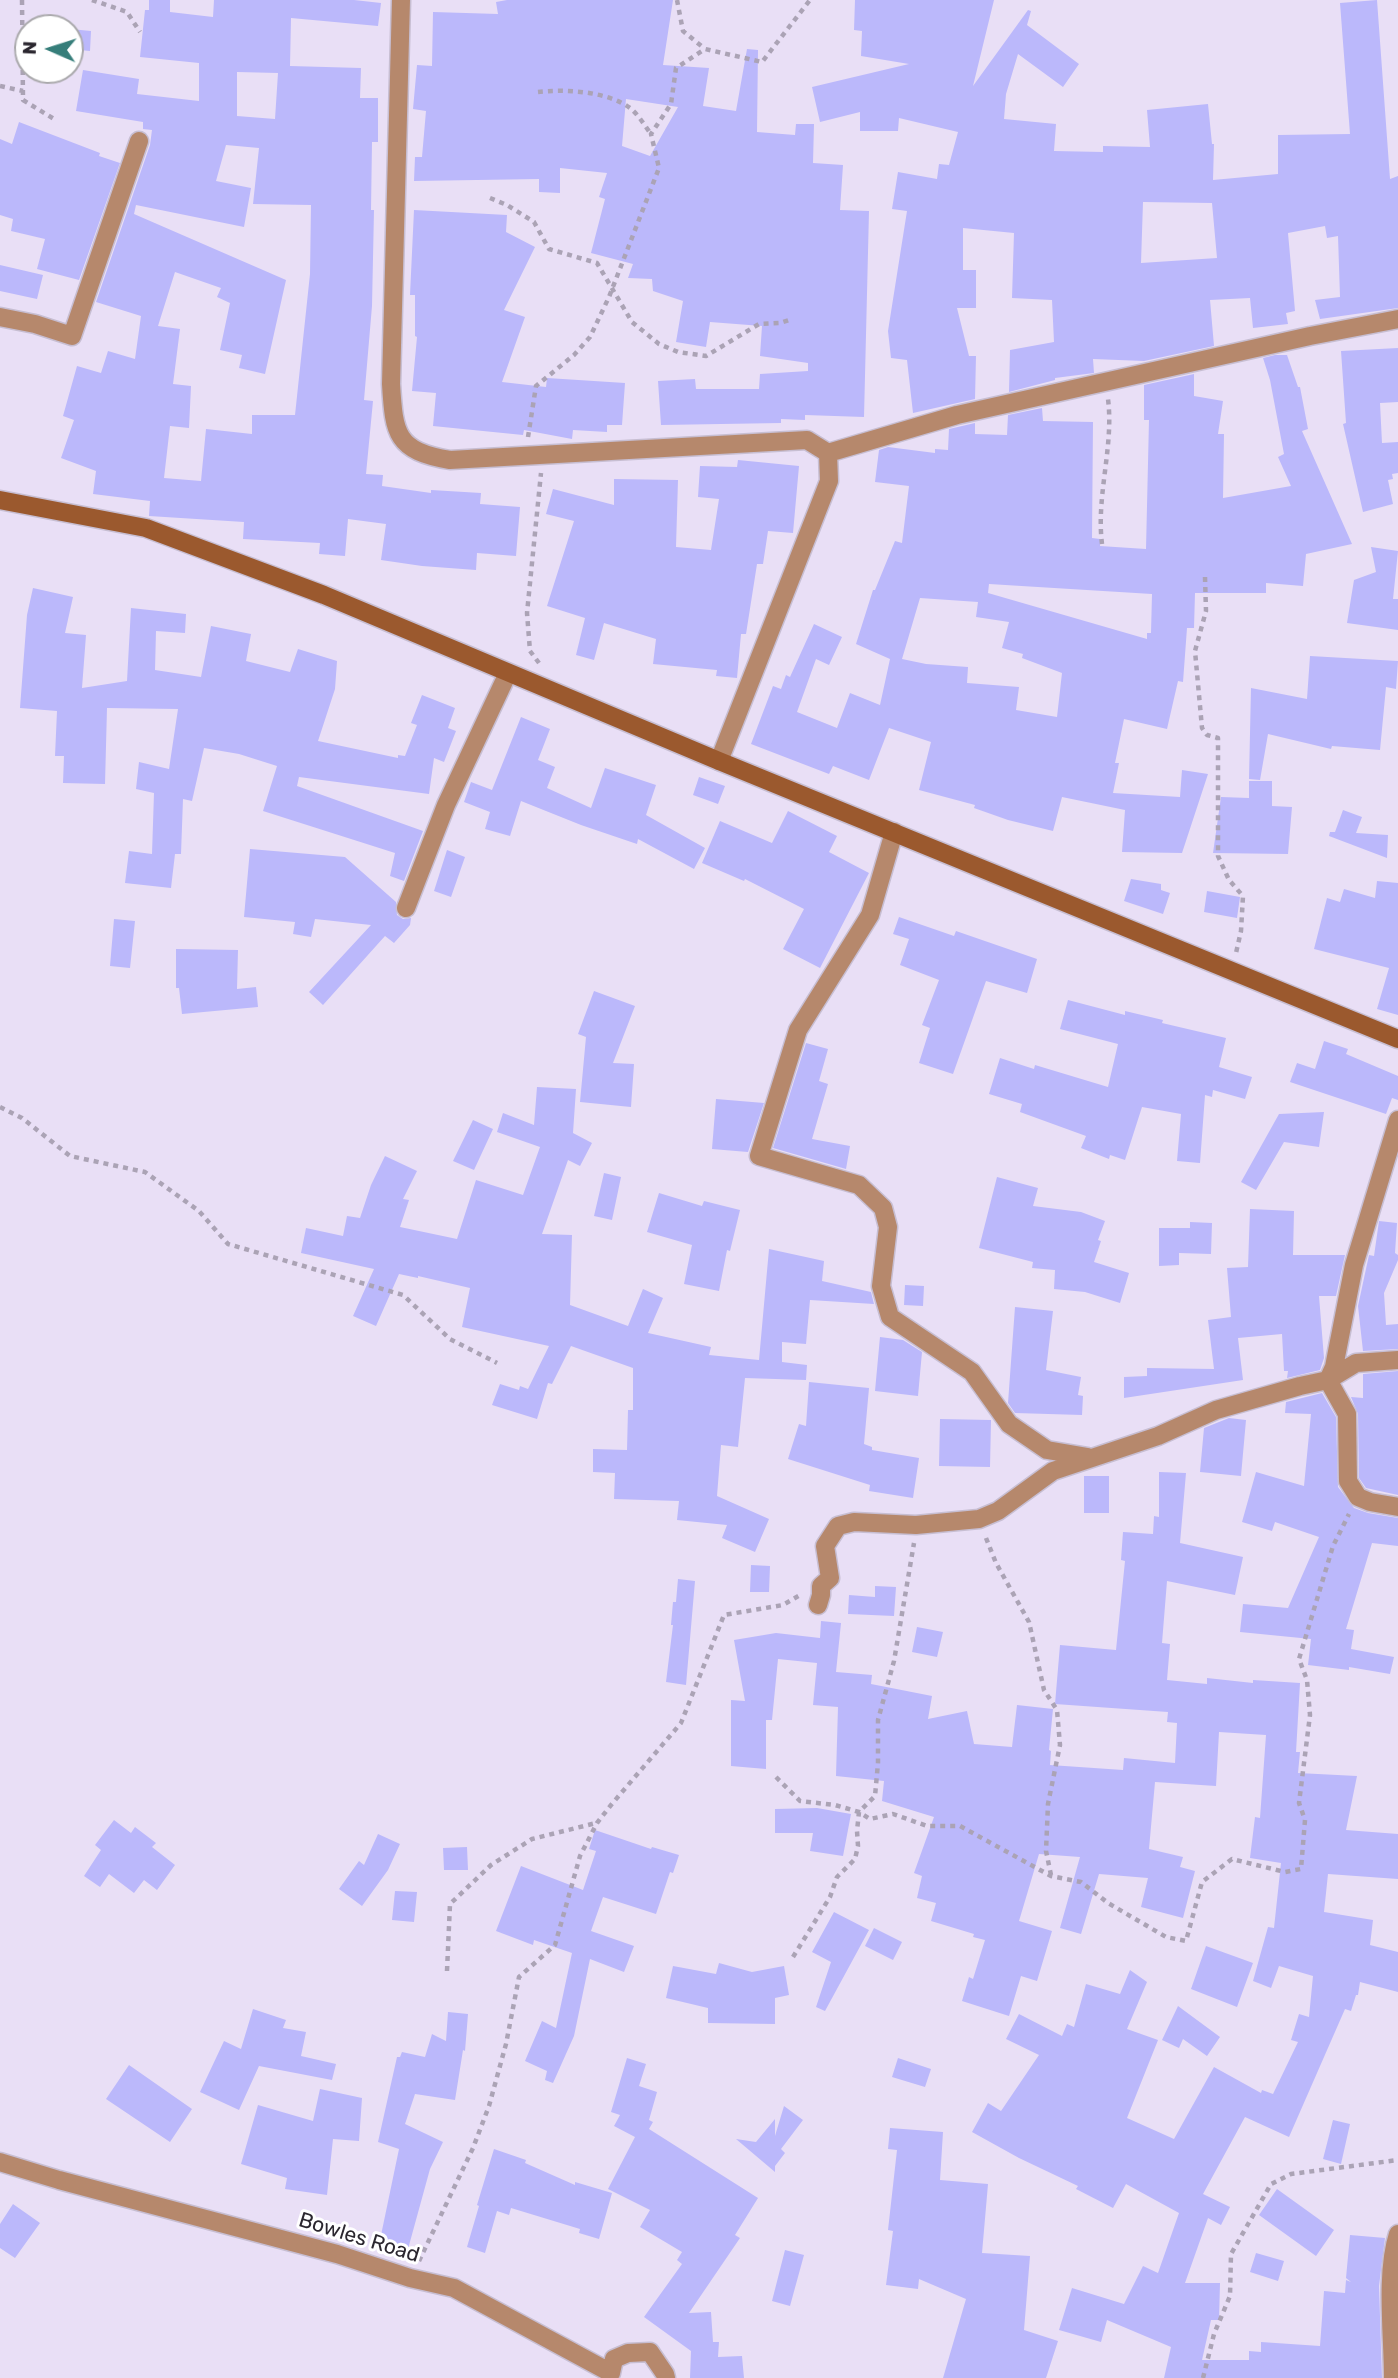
<!DOCTYPE html>
<style>
body{margin:0}
#map{position:relative;width:1398px;height:2378px;overflow:hidden;background:#e9dff6;font-family:Rubik,sans-serif}
canvas{display:block}
.north{position:absolute;left:14px;top:14px;width:70px;height:70px;box-sizing:border-box;background:#fff;border:2px solid #aaa9ac;border-radius:50%;rotate:273deg;font-size:19px;font-weight:700;line-height:28px;text-align:center;color:#2b272f}
.north::after{content:'';display:block;margin:auto;width:24px;height:32px;background:#367e7a;clip-path:polygon(50% 0,100% 100%,50% 72%,0 100%)}
</style>
<div id="map">
<canvas width="1398" height="2378"></canvas>
<div class="north">N</div>
</div>
<script>
const c = document.querySelector('canvas').getContext('2d');
c.lineJoin = 'round';
function fill(path, color) {
  c.fillStyle = color;
  c.fill(path, 'evenodd');
}
function stroke(path, color, width, dash) {
  c.strokeStyle = color;
  c.lineWidth = width;
  c.lineCap = dash ? 'butt' : 'round';
  c.setLineDash(dash || []);
  c.stroke(path);
}
function drawText(font, color, halo, rows, align = 'center') {
  c.font = font + ' Rubik,sans-serif';
  c.lineWidth = 6;
  c.setLineDash([]);
  c.textBaseline = 'middle';
  c.strokeStyle = halo;
  c.fillStyle = color;
  for (const [text, x, y, turn = 0] of rows) {
    c.save();
    c.translate(x, y);
    c.rotate((+turn || 0) * Math.PI / 180);
    c.textAlign = isNaN(turn) ? turn : align;
    if (halo) c.strokeText(text, 0, 0);
    c.fillText(text, 0, 0);
    c.restore();
  }
}
fill(new Path2D(`
 M149 0H170V12L213 17 214 0H354L381 3 378 26 291 18 290 66 361 68 360 98H378V142H372L371 210H374L372 306 364 400 373 401 366 474 383 475 382 486 431 493V490L481 493 480 504 520 507 516 556 477 553 476 570 422 566 381 560 386 524 348 519 345 556 319 554 320 543 243 539 244 522 149 516 150 501 93 494 96 471 61 458 74 420 63 416 77 366 101 373 108 351 135 359 141 316 96 302 150 145 152 130 143 129V122L76 111 83 70 139 79 137 94 199 101V63L140 57 145 10H149ZM237 72 278 73 275 119 237 116ZM226 145 259 148 253 204 311 205 310 274 295 415H252V434L206 429 201 481 164 478 170 426 189 428 191 386 173 384 180 329 158 326 175 272 221 288 217 297 230 303 220 350 242 355 239 368 265 374 286 280 134 214 136 205 244 227 251 188 216 181Z
 M507 0H673L663 65 709 68 703 106 736 111 747 49 758 50 757 132 795 135 796 124H814L813 163 843 165 840 210 869 211 864 417 805 415V420L781 419V423L661 425 658 381 695 379 696 389H759L760 374 808 371V363L760 356 762 326 710 322 706 347 676 342 683 301 653 291 652 279 628 278 633 264 591 253 605 199 599 197 607 173 560 168V193L539 192V179L414 181 415 157H422L426 111 413 109 417 65 432 66 433 12 498 14 496 2ZM626 99 678 107 650 156 622 146Z
 M855 0H994L973 86 1028 10 1031 11 1027 25 1079 64 1063 87 1018 54 1006 94 1004 119 1056 124 1054 151 1103 152V146L1150 147 1147 110 1208 104 1212 144H1214L1213 180 1278 174V135L1350 134 1340 3 1377 0 1390 179 1398 176V308L1320 319 1315 300 1340 297 1338 236 1327 238 1325 226 1288 233 1295 311 1286 313 1288 324 1253 328 1250 298 1210 300 1214 346 1144 361 1093 359 1094 373 1055 378V380L1009 392 1010 350 1054 342 1052 300 1012 298 1014 233 963 228V270H976V308H957L969 356H976L975 399 913 413 907 360 891 358 888 331 907 211 892 209 898 172 937 179 939 164 949 165 958 132 899 118 898 131H860V112L820 122 812 87 909 64 861 56 862 31 854 30ZM1143 202 1212 203 1217 258 1141 263Z
 M70 29 91 31 90 51 70 49Z
 M19 122 100 153 99 156 120 163 79 280 37 269 45 239 11 231 13 219 0 215V139L12 144Z
 M414 210 507 215 506 232 535 247 504 310 525 317 502 382 546 387 547 378 625 383 622 425H607V432L573 430 572 439 524 430 523 435 433 426 436 393 412 391 417 337 415 336V295H410Z
 M0 265 43 275 37 299 0 291Z
 M1398 348V402L1380 403 1382 443 1398 442V473L1392 474 1393 479 1388 480 1393 504 1363 512 1343 424 1346 423 1341 351Z
 M1275 355H1287L1298 387H1300L1308 429 1302 431 1352 544 1306 554 1303 586 1266 583V593H1195L1194 628H1187L1183 682 1178 681 1167 729 1124 719 1115 763H1119L1113 793 1180 797 1182 770 1208 774 1182 853 1122 852 1125 810 1062 797 1053 831 1008 820 974 808 975 805 919 790 931 742 889 728 869 780 833 766 829 774 751 744 773 686 781 689 786 675 790 677 814 624 842 637 829 665 816 659 797 712 837 728 850 693 880 705 890 659 856 644 873 590H875L895 541 902 543 909 486 875 482 879 450 888 447 935 453V449L948 450 949 429 975 423V434L1007 435 1008 415 1042 408 1043 421 1093 422 1092 538 1100 539V546L1146 549 1149 420H1144V385L1194 374V396L1223 401 1218 434H1224L1223 498 1291 486 1278 457 1284 454 1270 380 1263 358ZM989 584 1152 594 1151 633H1147V639L988 593ZM920 598 978 602 976 617 1009 622 1002 648 1023 654 1022 658 1062 673 1057 717 1016 710 1019 687 967 683 968 667 926 664 902 659Z
 M738 460 799 466 793 533 768 531 763 564H757L746 634H741L737 678 716 676 717 670 653 664 656 639 604 623 594 660 576 655 585 618 547 606 574 521 546 514 553 489 614 505V479L678 480 676 547 711 550 719 499 698 497 700 466 737 467Z
 M1371 547 1398 551 1393 599H1398V630L1347 623 1354 580 1376 572Z
 M33 588 73 597 65 633 86 635 82 688 127 681 131 608 186 614 185 633 156 631 155 670 201 677 211 626 251 634 246 661 290 672 298 649 337 661 335 689 318 741 398 758V755L405 756 417 725 411 723 422 695 455 708 448 728 456 731 444 762 434 758 429 794 299 777 297 786 423 831 404 881 390 876 395 853 263 811 277 766 239 754 204 748 192 801 183 799 181 854H175L171 888 125 883 129 851 152 854 154 793 136 789 139 762 169 769 178 709 107 708 105 784 63 783 64 756H55L57 711 20 708 27 615Z
 M1310 656 1398 661 1396 689 1386 687 1380 750 1332 746 1331 749 1268 734 1260 780 1249 779 1251 688 1307 699Z
 M521 717 550 729 538 760 555 767 547 788 591 808 605 768 656 785 646 815 705 848 694 869 638 839 637 844 581 825 521 801 510 836 485 829 490 812 464 802 471 782 492 790Z
 M699 777 725 786 718 804 693 795Z
 M1249 781H1272V806L1292 807 1288 854 1213 853 1221 797 1249 798Z
 M1343 810 1362 817 1356 833 1388 835 1387 858 1329 836 1330 832H1335Z
 M788 811 837 836 829 852 869 873 820 968 783 949 804 909 745 879 744 881 702 863 720 821 772 843Z
 M250 849 345 857 396 902 397 915 403 919 411 918 410 925 394 943 385 936 323 1005 309 992 371 925 315 919 311 937 293 934 295 922 244 917Z
 M447 850 465 857 451 897 434 891Z
 M1131 879 1161 884V890L1170 893 1163 914 1124 901Z
 M1377 881 1398 883V1015L1377 1009 1389 968 1314 949 1327 898 1340 902 1344 889 1375 898Z
 M1207 891 1240 897 1237 918 1204 912Z
 M899 917 954 936 956 931 1037 959 1027 993 986 981 953 1074 919 1063 930 1028 922 1025 939 980 900 965 909 939 893 934Z
 M114 919 135 921 130 968 110 966Z
 M176 949 238 950 237 989 256 987 258 1007 182 1014 179 988H176Z
 M594 991 635 1006 613 1063 634 1064 631 1107 580 1102 586 1037 578 1034Z
 M1068 1000 1125 1015V1011L1163 1020 1162 1023 1226 1038 1219 1067 1252 1077 1245 1099 1213 1090 1212 1097 1205 1095 1200 1163 1177 1161 1181 1114 1142 1107 1125 1160 1110 1155 1109 1159 1081 1148 1086 1136 1020 1112 1022 1104 989 1094 1000 1058 1034 1069 1035 1065 1108 1087 1118 1044 1060 1029Z
 M1324 1041 1348 1049 1346 1054 1398 1076V1100L1392 1098 1386 1114 1290 1082 1297 1063 1315 1069Z
 M806 1043 828 1049 819 1081 828 1084 812 1139 850 1146 846 1169 773 1148Z
 M537 1087 576 1089 573 1133 592 1143 580 1166 568 1160 542 1234 572 1235 570 1305 628 1326 643 1289 663 1298 648 1333 711 1347 709 1355 759 1360 769 1249 824 1261 822 1281 871 1292 874 1304 810 1300 806 1344 782 1342V1362L807 1365 806 1380 745 1378 738 1447 721 1445 717 1496 769 1519 755 1552 722 1538 727 1525 677 1520 679 1501 614 1499 615 1473 593 1472V1449L627 1450 628 1410H633V1368L571 1346 552 1384 548 1383 537 1419 492 1405 500 1384 519 1390 520 1386 528 1389 549 1346 462 1327 470 1288 418 1276V1278L399 1274 376 1326 353 1316 374 1269 301 1253 306 1228 343 1236 347 1216 360 1218 371 1185 385 1156 417 1171 403 1199 409 1200 400 1227 457 1239 476 1180 523 1195 540 1147 497 1132 503 1113 534 1125Z
 M716 1099 764 1103 748 1152 712 1149Z
 M1324 1112 1319 1147 1284 1142 1256 1190 1241 1182 1279 1114Z
 M473 1120 493 1129 474 1170 453 1161Z
 M604 1173 621 1177 612 1220 594 1216Z
 M997 1177 1038 1188 1033 1206 1081 1212 1105 1221 1098 1240 1101 1241 1094 1262 1129 1273 1120 1303 1085 1292 1054 1289 1055 1270 1032 1268 1033 1262 979 1248Z
 M659 1193 702 1206 704 1201 740 1210 730 1251 727 1250 719 1291 684 1284 692 1245 647 1232Z
 M1250 1209 1294 1211 1293 1255H1345L1336 1296H1319L1324 1358 1320 1370 1287 1378 1288 1371H1284L1282 1334 1238 1338 1243 1380 1124 1398V1377L1147 1376V1368L1214 1369 1208 1320 1231 1317 1227 1268 1248 1267Z
 M1379 1221 1397 1223 1395 1253 1398 1255V1260L1384 1293 1386 1325 1398 1324V1349L1363 1351 1358 1306 1369 1255 1374 1256Z
 M1190 1222 1212 1223 1211 1254 1179 1253V1265L1159 1266V1228H1190Z
 M905 1285 924 1286 923 1306 904 1305Z
 M1015 1307 1053 1311 1046 1370 1081 1377 1078 1395 1083 1396 1082 1415 1015 1413 1008 1403Z
 M880 1337 903 1340 922 1352 918 1396 875 1391Z
 M1398 1371V1495L1366 1488 1359 1478 1358 1414 1351 1397 1363 1398V1374Z
 M809 1382 869 1388 864 1444 872 1447V1450L919 1458 913 1498 869 1491 870 1485 788 1459 799 1424 806 1426Z
 M1322 1393 1336 1417 1338 1487 1354 1508 1368 1513 1398 1518V1546L1372 1543 1346 1629 1354 1630 1351 1649 1394 1657 1390 1674 1349 1667V1670L1308 1665 1311 1639 1240 1632 1243 1604 1288 1608 1319 1537 1275 1522 1272 1531 1242 1522 1256 1472 1304 1486 1311 1414 1285 1413 1286 1402Z
 M1229 1418 1246 1420 1241 1476 1200 1472 1204 1428Z
 M940 1419 991 1420 990 1467 939 1466Z
 M1159 1472 1186 1473 1180 1543 1243 1557 1235 1595 1167 1581 1162 1643 1170 1644 1167 1680 1207 1684V1678L1253 1683V1680L1300 1683 1296 1752H1300L1298 1773 1357 1776 1346 1830 1398 1834V1879L1328 1874 1324 1912 1373 1920 1370 1945 1398 1952V1992L1360 1982 1358 1995H1356L1351 2011 1345 2009 1289 2137 1245 2117 1203 2194 1230 2207 1221 2225 1208 2218 1185 2283H1220L1219 2320H1211L1202 2360H1249V2351L1261 2352V2342L1320 2346 1324 2291 1345 2293 1346 2280 1351 2282 1346 2278 1350 2235 1385 2238 1379 2286 1382 2378H1164L1171 2347 1107 2320 1101 2342 1059 2330 1072 2288 1124 2304 1143 2266 1158 2273 1179 2213 1126 2184 1113 2208 1076 2189 1078 2186 1019 2158 972 2132 988 2103 1001 2111 1039 2055 1006 2039 1019 2014 1062 2036 1067 2024 1074 2027 1086 1984 1120 1994 1130 1970 1147 1982 1127 2029 1158 2040 1127 2118 1174 2139 1214 2067 1261 2093 1262 2090 1273 2094 1298 2042 1291 2040 1299 2014 1309 2017 1313 1976 1279 1966 1271 1988 1253 1981 1268 1927 1274 1928 1281 1863 1250 1858 1255 1817 1260 1818 1266 1735 1219 1732 1216 1786 1155 1782 1149 1849 1183 1857 1180 1867 1195 1871 1183 1918 1141 1907 1148 1878 1099 1874 1081 1934 1060 1928 1080 1857 1039 1854 1019 1921 1052 1931 1037 1981 1021 1976 1009 2016 962 2001 969 1977 973 1979 985 1940 973 1937 974 1934 931 1921 936 1903 917 1898 922 1876 914 1873 934 1817 882 1801 884 1781 836 1776 838 1707 813 1705 817 1663 778 1659 772 1720H766V1769L731 1766V1700L745 1701 734 1640 776 1633 820 1638 821 1621 841 1623 836 1672 872 1675 871 1684 932 1696 928 1719 967 1711 974 1744 1012 1747 1017 1705 1053 1709 1049 1750 1051 1751 1050 1765 1123 1770 1124 1758 1175 1763 1177 1723 1167 1722 1168 1712 1055 1704 1060 1645 1116 1650 1125 1561 1121 1560 1123 1532 1153 1534 1154 1516 1159 1517Z
 M1084 1476H1109V1513H1084Z
 M751 1565 770 1566 769 1592H750Z
 M678 1579 695 1581 686 1685 666 1682 673 1625H671L673 1602H676Z
 M875 1586 896 1587 894 1616 848 1614 849 1595 875 1597Z
 M917 1627 943 1632 937 1657 912 1652Z
 M817 1808 851 1814 843 1856 810 1851 813 1833H775V1809Z
 M114 1820 131 1833 135 1827 156 1843 152 1847 175 1865 157 1890 144 1880 134 1893 109 1874 100 1887 84 1876 101 1850 95 1845Z
 M595 1830 651 1849 652 1847 679 1855 673 1873 670 1872 656 1914 603 1897 591 1931 634 1946 624 1972 590 1959 574 2036 553 2083 545 2080 547 2071 525 2061 542 2021 556 2028 572 1953 534 1940 533 1945 496 1931 521 1866 583 1890 596 1851 589 1849Z
 M378 1834 400 1844 388 1870 362 1906 339 1889 359 1861 364 1865Z
 M467 1847 468 1870H444L443 1848Z
 M395 1891 417 1892 414 1922 392 1920Z
 M834 1912 869 1930 825 2011 816 2007 831 1962 812 1952Z
 M874 1928 902 1942 893 1960 865 1946Z
 M1206 1946 1253 1963 1237 2007 1191 1989Z
 M719 1963 752 1972 784 1966 789 1995 775 1998V2024L708 2023V2008L666 1998 673 1966 716 1974Z
 M1178 2006 1220 2037 1207 2056 1183 2039 1179 2048 1162 2040Z
 M253 2009 286 2020 283 2028 306 2032 301 2056 336 2064 332 2080 259 2066 239 2110 200 2092 224 2041 241 2049Z
 M448 2012 468 2014 465 2051 463 2050 455 2100 415 2094 405 2124 443 2142 430 2169 408 2249 380 2240 399 2149 378 2142 397 2057H400L402 2052 425 2057 432 2034 446 2041Z
 M627 2058 646 2064 639 2086 657 2092 649 2120 653 2122 649 2129 758 2198 735 2235 740 2238 689 2313 711 2312 713 2342H719L718 2357 742 2356 744 2378H690L691 2351 644 2317 682 2264 677 2260 682 2252 640 2227 650 2210 608 2189 635 2137 614 2126 620 2115 611 2112Z
 M898 2058 931 2069 925 2087 892 2077Z
 M129 2065 192 2109 170 2142 106 2099Z
 M320 2089 362 2098 359 2141 333 2139 327 2195 285 2189 287 2178 241 2164 258 2105 313 2121Z
 M784 2106 803 2120 781 2149 785 2153 775 2166V2172L736 2139 756 2142 775 2119V2136Z
 M1333 2120 1350 2124 1341 2164 1323 2159Z
 M890 2128 943 2132 940 2180 988 2184 982 2253 1030 2256 1024 2330 1058 2341 1046 2378H943L966 2299 919 2279 918 2289 886 2285 893 2231 888 2230 897 2150 888 2149Z
 M494 2149 526 2160 525 2163 575 2185V2182L612 2193 599 2239 579 2233 580 2229 511 2208 509 2215 497 2211 485 2253 467 2247 479 2206 477 2205Z
 M1277 2189 1334 2230 1316 2256 1259 2215Z
 M13 2204 40 2223 15 2258 0 2248V2224Z
 M785 2250 804 2255 790 2306 772 2301Z
 M1256 2253 1284 2261 1278 2281 1250 2272Z`), '#bbb8fb');
const street = new Path2D(`
 M401 0 391 384C394 434 396 451 450 460L807 440 828 453 829 481 719 761
 M0 317 35 324 72 336 139 141
 M828 453 957 415 1310 336 1398 319
 M894 832 870 915 798 1030 759 1156 859 1185 883 1208 888 1227 881 1286 890 1317 972 1372 1009 1424 1047 1450 1088 1457
 M406 908 446 805 508 673
 M1398 1360 1356 1363 1328 1380 1347 1414 1348 1481 1358 1497 1370 1502 1398 1507
 M818 1605 821 1595V1586L830 1578 825 1546 838 1526 854 1522 916 1525 979 1519 998 1511 1053 1471 1158 1436 1216 1410 1300 1386 1328 1380 1334 1367 1354 1265 1398 1120
 M0 2162 59 2180 337 2254 410 2278 454 2288 611 2373 614 2359 628 2353 650 2352 665 2374 666 2378
 M1393 2378C1393 2335 1385 2274 1398 2234`);
const secondary = new Path2D(`
 M0 500 146 528 324 595 719 761 1398 1039`);
stroke(street, '#c7bed2', 21);
stroke(secondary, '#c7bed2', 21);
stroke(new Path2D(`
 M22 0 23 100 54 119
 M92 0 127 12 140 32
 M677 0 683 31 705 49
 M0 86 23 91
 M538 92C565 89 607 91 630 108 638 114 645 126 651 134
 M490 198 507 205 534 222 549 249 597 263 632 322 659 344 678 352 706 356 759 324 780 323 792 319
 M528 437 536 386 574 355 590 337 609 297 659 168 651 134 671 104 676 68 705 49 762 62 810 0
 M1102 544C1096 495 1114 447 1108 399
 M1205 577 1206 611 1195 651 1202 728 1207 735 1218 738V856L1229 880 1243 896 1241 931 1236 953
 M539 663 530 651 527 613 541 473
 M0 1107 22 1118 70 1156 145 1172 199 1211 228 1244 403 1295 450 1339 497 1363
 M986 1538 996 1563 1029 1622 1044 1690 1057 1710 1060 1745 1048 1804 1046 1851 1051 1875
 M776 1777 800 1801 835 1805 859 1812 870 1819 893 1814 927 1826H960L1051 1876 1081 1882 1108 1903 1166 1937 1186 1941 1202 1882 1232 1859 1285 1872 1301 1869 1305 1820 1299 1803 1310 1715 1307 1680 1299 1659 1333 1546 1349 1514
 M793 1957 830 1897 837 1877 855 1859 858 1846 857 1831 859 1812 875 1796 878 1763V1720L894 1661 914 1543
 M447 1971 450 1904 491 1865 532 1839 596 1823
 M419 2261 473 2148 489 2106 506 2044 519 1977 555 1945 580 1856 597 1823 611 1805 681 1723 724 1615 783 1605 800 1595
 M1203 2378 1214 2334 1230 2296 1231 2254 1271 2184 1291 2174 1398 2160`), '#aba3b5', 4.5, [5, 5]);
stroke(street, '#b6886c', 18);
stroke(secondary, '#9b592e', 18);
drawText('21px', '#2b272f', '#fff', [
 ["Bowles Road",359,2238,17]
]);
</script>
